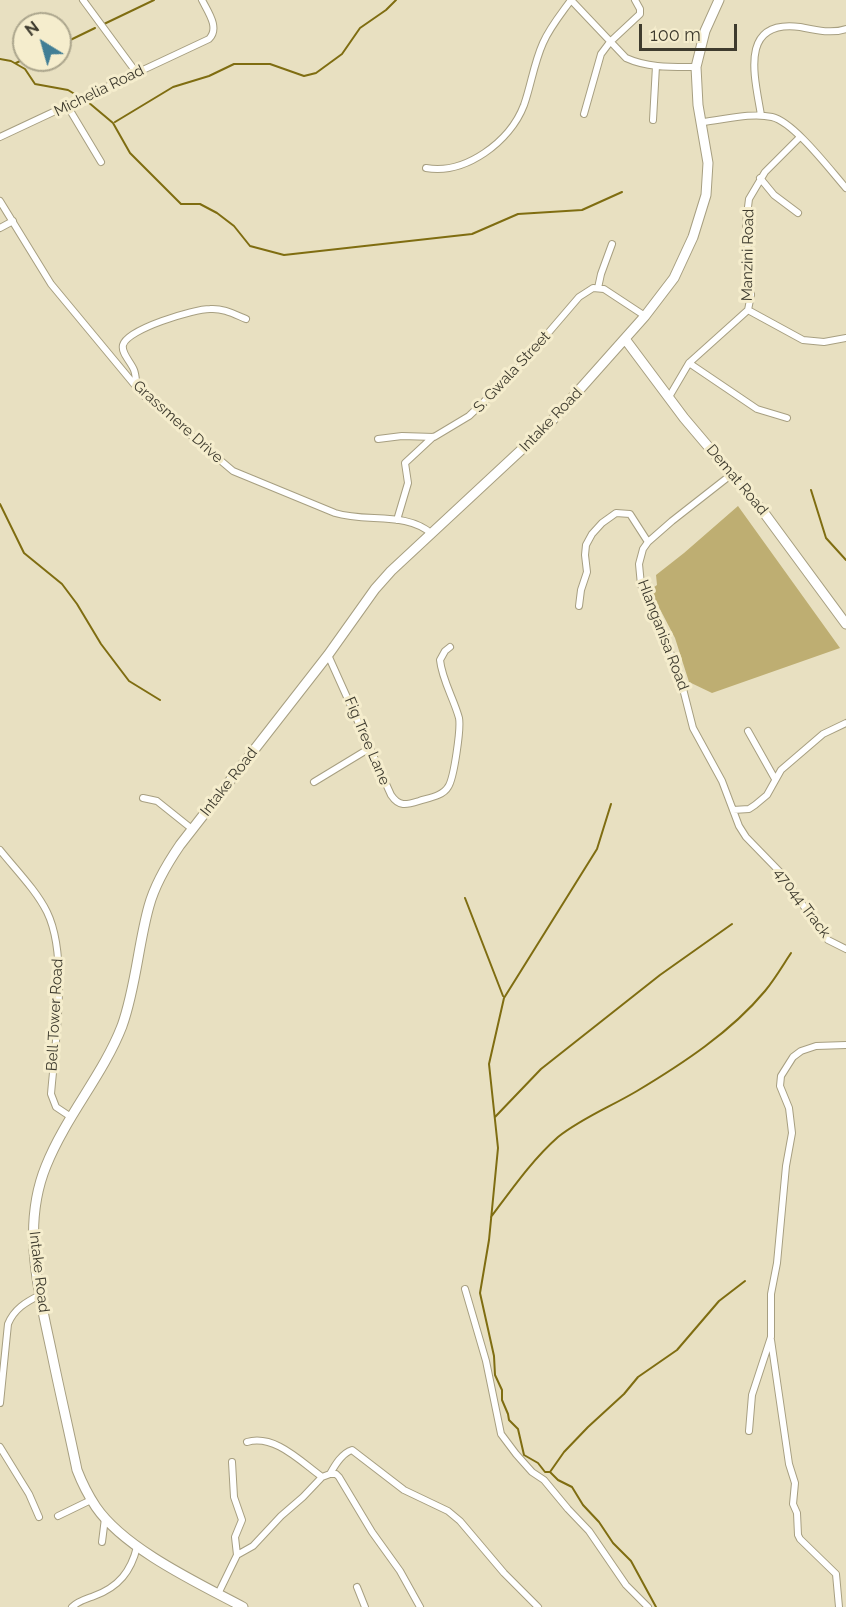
<!DOCTYPE html>
<style>
body{margin:0}
#map{position:relative;width:846px;height:1607px;overflow:hidden;background:#e8e0c1;font-family:Raleway,sans-serif}
canvas{display:block}
.north{position:absolute;left:12px;top:12px;width:60px;height:60px;box-sizing:border-box;background:#f5edcd;border:2px solid #aca68d;border-radius:50%;rotate:323deg;font-size:16px;font-weight:700;line-height:24px;text-align:center;color:#3e3b2e}
.north::after{content:'';display:block;margin:auto;width:21px;height:27px;background:#417e95;clip-path:polygon(50% 0,100% 100%,50% 72%,0 100%)}
.scale{position:absolute;left:639px;top:24px;width:98px;height:27px;box-sizing:border-box;border:3px solid #3e3b2e;border-top:0;padding-left:8px;font-size:18px;line-height:21px;white-space:nowrap;color:#3e3b2e;-webkit-text-stroke:4px #f5edcd;paint-order:stroke}
</style>
<div id="map">
<canvas width="846" height="1607"></canvas>
<div class="north">N</div>
<div class="scale">100 m</div>
</div>
<script>
const c = document.querySelector('canvas').getContext('2d');
c.lineJoin = 'round';
function fill(path, color) {
  c.fillStyle = color;
  c.fill(path, 'evenodd');
}
function stroke(path, color, width, dash) {
  c.strokeStyle = color;
  c.lineWidth = width;
  c.lineCap = dash ? 'butt' : 'round';
  c.setLineDash(dash || []);
  c.stroke(path);
}
function drawText(font, color, halo, rows, align = 'center') {
  c.font = font + ' Raleway,sans-serif';
  c.lineWidth = 6;
  c.setLineDash([]);
  c.textBaseline = 'middle';
  c.strokeStyle = halo;
  c.fillStyle = color;
  for (const [text, x, y, turn = 0] of rows) {
    c.save();
    c.translate(x, y);
    c.rotate((+turn || 0) * Math.PI / 180);
    c.textAlign = isNaN(turn) ? turn : align;
    if (halo) c.strokeText(text, 0, 0);
    c.fillText(text, 0, 0);
    c.restore();
  }
}
fill(new Path2D(`
 M738 506 840 648 712 693 689 682 675 638 650 590 657 585 656 575 684 553Z`), '#beae72');
stroke(new Path2D(`
 M104 24 154 0
 M60 45 95 28
 M0 59 11 61 25 69 35 84 68 90 88 102 113 123 130 153 181 204H200L217 213 234 226 250 246 284 255 472 234 518 214 582 210 622 192
 M16 63 24 59
 M115 122 173 87 209 76 234 64H270L304 76 316 73 342 54 360 28 386 10 396 0
 M811 490 826 538 846 560
 M0 504 24 553 62 584 77 604 101 644 129 681 160 700
 M611 804 597 849 504 998 489 1064 498 1148 489 1240 480 1293 494 1356 495 1375 502 1390V1400L508 1414 509 1420 518 1429 524 1455 538 1463 545 1472H550L558 1480 572 1487 583 1505 599 1522 613 1543 631 1561 656 1607
 M465 898 503 996
 M495 1117 541 1069 660 975 732 924
 M491 1217C512 1189 532 1160 558 1137 582 1118 610 1107 637 1091 682 1064 731 1032 765 991 775 979 783 965 791 953
 M550 1472 564 1452 588 1427 624 1394 638 1377 677 1350 719 1301 745 1281`), '#7f6d11', 2);
const street = new Path2D(`
 M83 0 136 72
 M571 0 626 58C648 68 672 67 696 67
 M68 107 101 162
 M584 114 601 54 610 42 640 14V9L635 0
 M761 115C755 78 738 19 800 27 815 30 831 34 846 29
 M653 120 656 66
 M702 122C723 120 751 112 772 117 794 122 830 170 846 188
 M0 137 209 39C220 28 208 12 202 0
 M426 168C465 175 510 142 524 105 531 85 534 63 543 43 550 27 561 14 571 0
 M760 178 774 195 798 213
 M0 201 51 284 143 395 233 471 335 513C367 523 406 511 432 534
 M0 228 13 221
 M598 288 601 274 612 244
 M748 310 803 340 824 342 846 338
 M689 363 757 409 787 418
 M137 388C136 382 136 375 134 370 131 362 121 353 123 345 127 329 194 309 210 309 223 308 234 314 246 319
 M669 397 689 363 748 310 751 295 746 223 749 199 765 172 800 137
 M378 439 402 436 434 437 469 416 513 374 579 297 593 288 604 289 645 316
 M732 474 672 521 648 542 643 549 639 564 641 585 679 673 693 728 722 781 739 826 746 837 780 872 823 934 828 940 846 949
 M397 520 408 483 405 463 433 437
 M579 606 581 590 587 572 585 555 586 545 592 534 602 523 616 513 630 514 648 542
 M328 655 391 795C399 807 406 805 419 801 428 798 443 796 448 787 454 779 461 728 459 718 454 699 442 680 440 660L445 651 450 647
 M748 731 775 779
 M314 782 370 748
 M143 798 157 801 192 829
 M733 810 749 809 755 805 767 795 781 770 823 734 846 723
 M0 850C16 870 36 890 47 912 69 957 55 1044 51 1094L56 1107 71 1117
 M465 1289 486 1361 501 1434 516 1454 532 1472 544 1480 568 1509 589 1531 626 1585 648 1607
 M771 1340 789 1464 795 1483 793 1504 797 1513 798 1535 800 1539 836 1574 839 1607
 M0 1403 8 1324C14 1309 26 1302 40 1295
 M749 1431 752 1395 771 1337V1294L777 1263 786 1166 792 1133 789 1108 780 1086 781 1076 793 1057 801 1051 816 1046 846 1045
 M247 1442C275 1434 301 1462 322 1477
 M0 1447 29 1494 39 1517
 M330 1474H336L339 1477 372 1532 400 1571 420 1607
 M58 1516 91 1500
 M102 1542 105 1518
 M237 1555 253 1546 281 1516 303 1497 322 1477 330 1474C335 1465 342 1453 352 1450L404 1490 448 1511 460 1521 504 1573 538 1607
 M357 1587 365 1607
 M218 1594 237 1555 235 1537 242 1520 234 1497 232 1462
 M72 1607C78 1601 86 1599 94 1596 119 1587 131 1571 137 1547`);
const secondary = new Path2D(`
 M625 339 684 418 762 510 846 624
 M243 1607C198 1583 125 1549 96 1507 88 1495 82 1483 77 1470 69 1431 60 1393 52 1354 39 1292 21 1227 46 1166 66 1116 103 1075 122 1026 136 987 138 945 149 906 155 884 167 864 180 845L328 655 375 589 391 571 548 425 645 316 674 278 693 237 706 195 708 163 698 105 696 67 705 31 719 0`);
stroke(street, '#a79f81', 8);
stroke(secondary, '#a79f81', 11);
stroke(street, '#fff', 6);
stroke(secondary, '#fff', 9);
drawText('15px', '#3e3b2e', '#f5edcd', [
 ["Michelia Road",99,91,-26],
 ["Manzini Road",748,255,-89],
 ["S. Gwala Street",512,372,-47],
 ["Intake Road",551,420,-46],
 ["Grassmere Drive",178,422,42],
 ["Demat Road",737,480,50],
 ["Hlanganisa Road",663,635,69],
 ["Fig Tree Lane",367,741,67],
 ["Intake Road",229,782,-52],
 ["47044 Track",802,903,53],
 ["Bell Tower Road",55,1015,-87],
 ["Intake Road",39,1272,83]
]);
</script>
